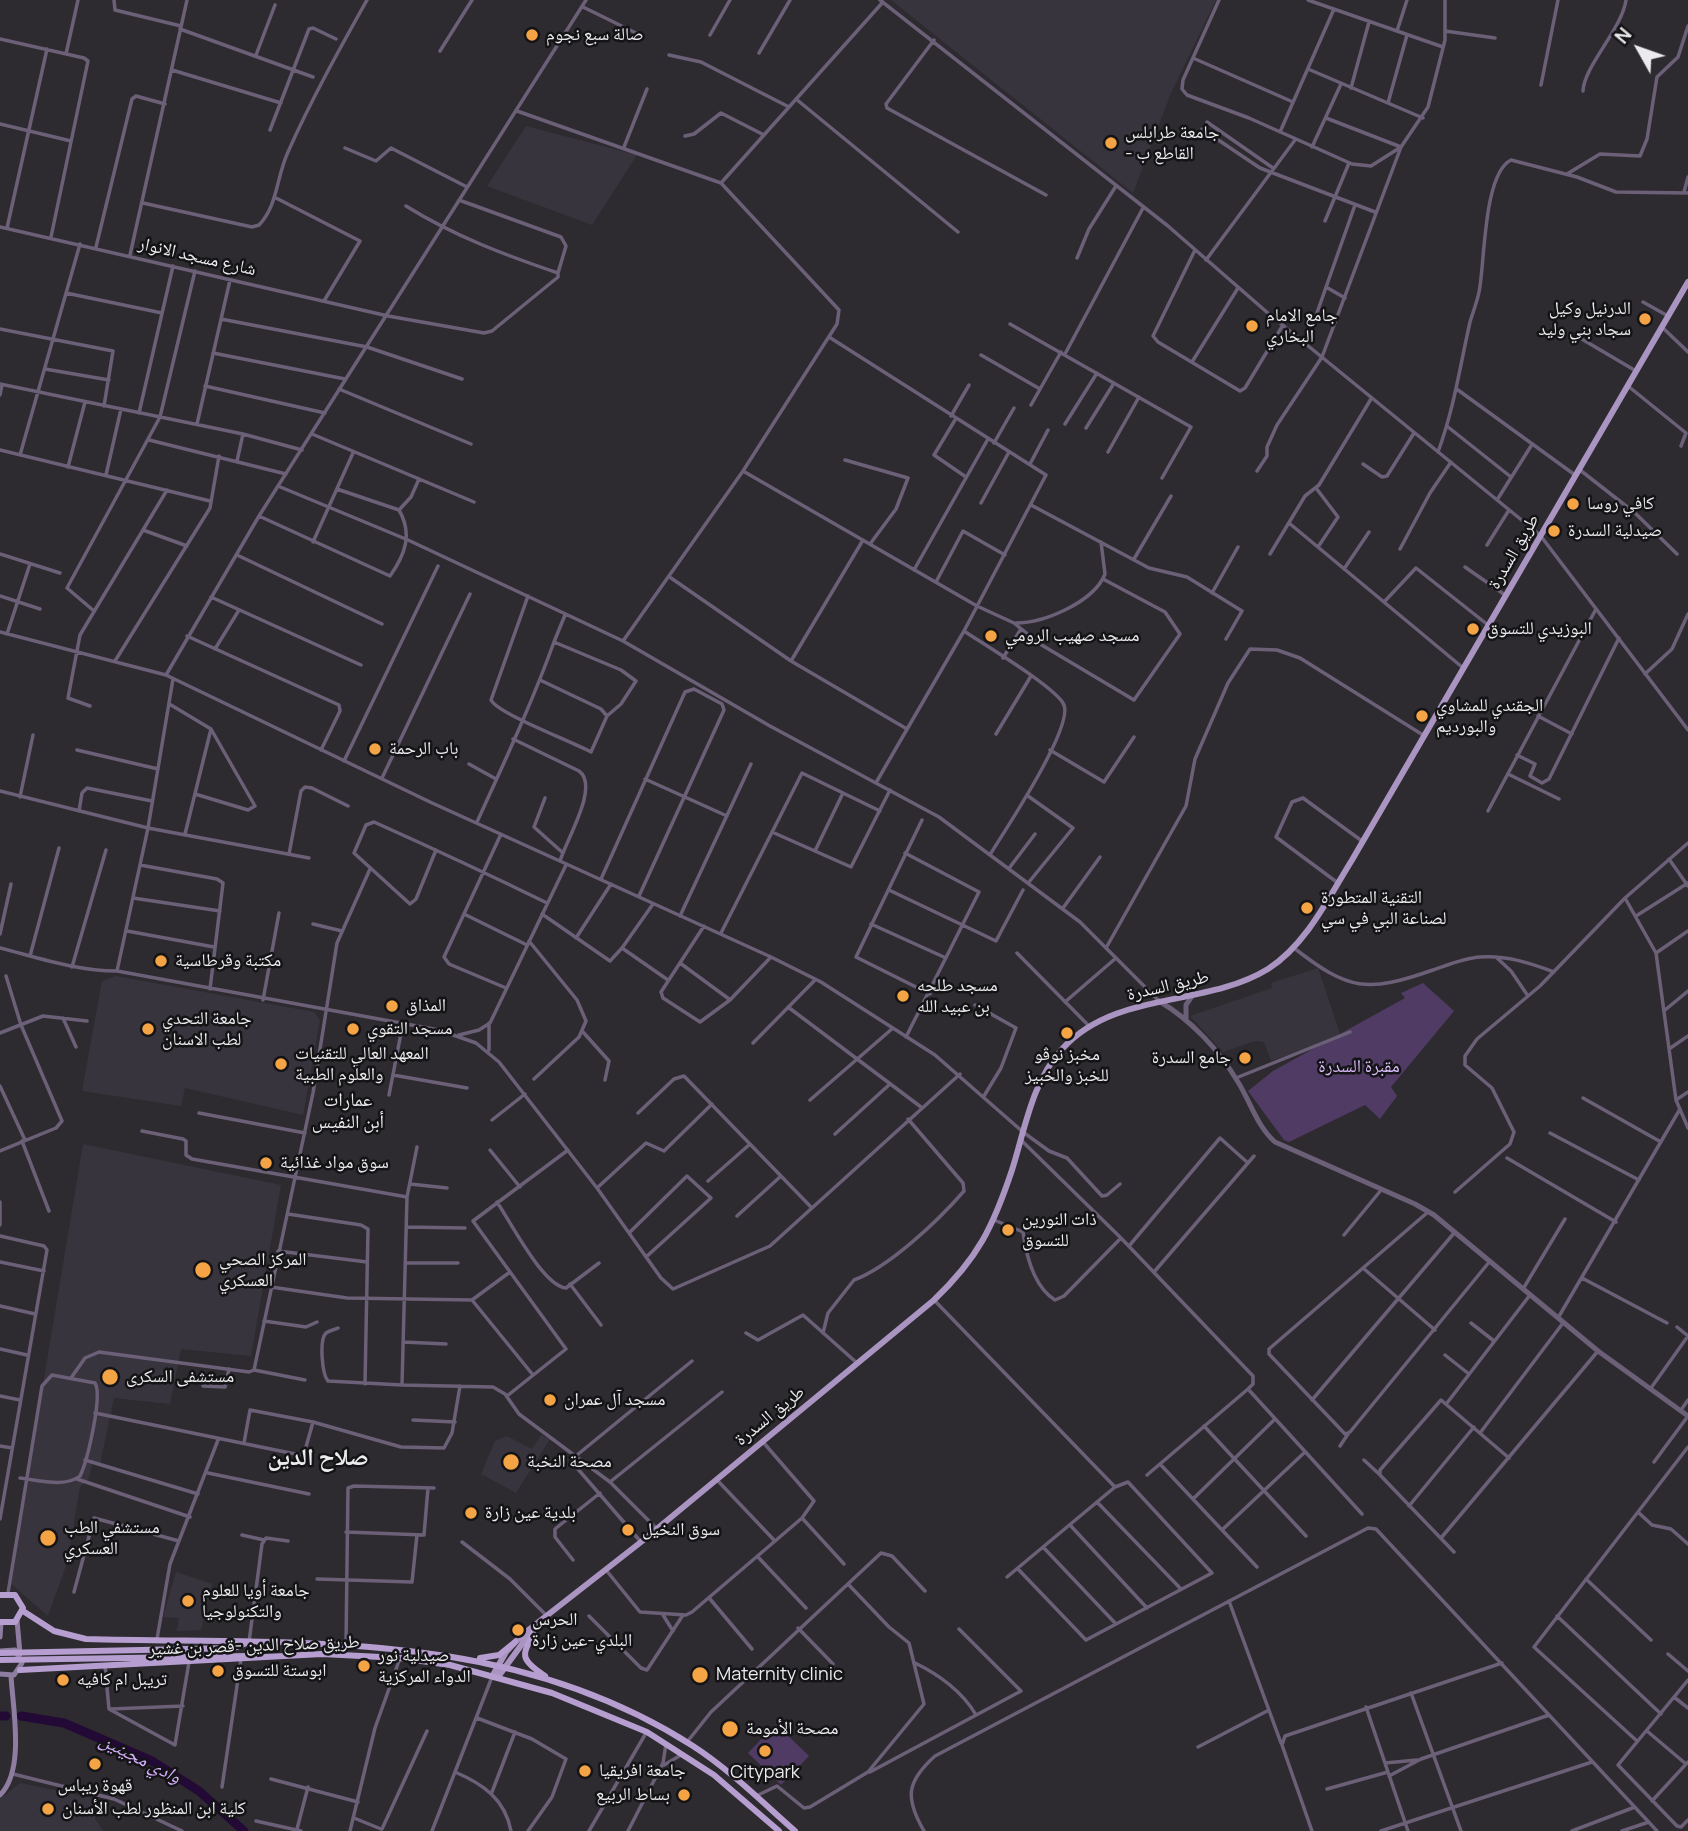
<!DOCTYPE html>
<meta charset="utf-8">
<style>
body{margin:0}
#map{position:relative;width:1688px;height:1831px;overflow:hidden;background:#2d2b2f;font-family:Manrope,sans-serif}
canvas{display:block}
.north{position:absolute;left:1604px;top:14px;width:70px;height:70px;-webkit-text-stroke:5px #141416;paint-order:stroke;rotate:310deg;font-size:19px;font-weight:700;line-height:28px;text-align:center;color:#ebeaed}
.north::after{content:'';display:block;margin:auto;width:24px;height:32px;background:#ebeaed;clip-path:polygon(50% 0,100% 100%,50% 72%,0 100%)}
</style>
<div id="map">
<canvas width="1688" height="1831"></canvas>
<div class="north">N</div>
</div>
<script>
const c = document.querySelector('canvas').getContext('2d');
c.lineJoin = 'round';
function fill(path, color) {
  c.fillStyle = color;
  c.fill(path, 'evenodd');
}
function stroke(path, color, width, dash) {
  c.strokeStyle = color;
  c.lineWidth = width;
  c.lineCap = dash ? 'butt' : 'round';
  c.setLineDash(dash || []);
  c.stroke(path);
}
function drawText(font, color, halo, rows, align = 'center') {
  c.font = font + ' Manrope,"Noto Naskh Arabic",sans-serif';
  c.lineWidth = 5;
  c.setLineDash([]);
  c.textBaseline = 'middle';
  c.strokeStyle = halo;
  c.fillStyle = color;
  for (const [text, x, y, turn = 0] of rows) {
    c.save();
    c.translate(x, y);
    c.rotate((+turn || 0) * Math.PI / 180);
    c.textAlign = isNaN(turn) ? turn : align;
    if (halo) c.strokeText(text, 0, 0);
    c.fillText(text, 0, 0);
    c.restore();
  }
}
fill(new Path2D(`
 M891 0H1216L1171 93 1133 193Z
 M526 126 637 155 592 225 487 186Z
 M1318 968 1341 1037 1271 1061 1264 1042 1255 1041 1223 1052 1190 1016 1272 988 1271 983Z
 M116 976 314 1012 320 1020 303 1115 185 1088 181 1106 82 1091 102 981Z
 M83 1144 281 1185 251 1356 181 1349 170 1404 114 1398 100 1464 93 1461 89 1478 80 1487 67 1563 48 1616 10 1583Z
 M541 1435 550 1439 516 1493 481 1474 495 1441 507 1436 532 1449Z
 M176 1572 212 1584 201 1630 177 1631 179 1618 163 1617Z
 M20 1783 98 1799 95 1818 103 1831H0V1799Z`), '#38343d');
fill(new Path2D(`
 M1423 983 1454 1011 1391 1087 1397 1096 1380 1119 1365 1105 1289 1142 1284 1140 1248 1091 1273 1071 1405 998 1401 993Z
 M776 1724 809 1756 781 1785 748 1753Z`), '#503b64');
stroke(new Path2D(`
 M0 1716H6
 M21 1716 64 1723 152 1761 199 1791 244 1831`), '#230936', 9);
stroke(new Path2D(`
 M114 0 115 10 181 26
 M880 0 1168 226 1269 314 1540 535 1688 730
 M1219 0 1183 80 1182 89 1187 95 1249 118 1352 164 1371 166 1401 147 1428 107 1445 40V0
 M1308 0 1443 47
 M583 7 640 35
 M180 29 313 77
 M1397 31 1407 0
 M1445 31 1495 38
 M710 35 730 0
 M0 39 84 58 88 61 51 237
 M934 40 886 104 887 108 1046 195
 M440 51 472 0
 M759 53 790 0
 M66 54 78 0
 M256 55 275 5
 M669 55 701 62 789 107
 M1193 58 1293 102
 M1308 69 1423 118
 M172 70 281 103
 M1541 85 1558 0
 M1351 88 1369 22
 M1583 91C1584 66 1622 29 1626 0
 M796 99 958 232
 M1388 103 1407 35
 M517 111 721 183 839 310 837 324 743 471 623 641
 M1207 122 1273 168
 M0 124 71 141
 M1202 129 1260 168 1375 212
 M270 130 309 29 313 28 336 39
 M1280 132 1334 9
 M685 136 694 134 721 113 764 135
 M624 147 647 89
 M1312 147 1341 84
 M345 148 376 161 391 148 467 187
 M1567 174 1600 154 1640 156 1647 139 1657 77 1678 57 1688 26
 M721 183 883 2
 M1684 192 1688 177
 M276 198 360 241 324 301
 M459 200 561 237 566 246 558 273
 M143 203 252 227 259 225C278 205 276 178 288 152 311 100 339 50 367 0
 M1325 221 1349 163
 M0 227 388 316 484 333 492 331 558 277V273C505 255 454 236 406 206
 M7 228 47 49
 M96 247 132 99 136 96 165 104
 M1195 250 1153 336 1158 342 1240 391 1245 388 1283 325
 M130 255 187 0
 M1077 258 1089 229 1116 186
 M1206 260 1295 140
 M1326 287 1345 298
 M66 293 162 313
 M1643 302 1668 316
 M221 319 367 347 462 379
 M1010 324 1191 427 1162 478
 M1663 328 1688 352
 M0 329 113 351 104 406
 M829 337 1046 475 964 631 877 781
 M1580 338 1636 371
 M1306 344 1355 205
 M213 353 345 379
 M1065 354 1143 208
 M981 355 1040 389
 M1192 362 1238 288
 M45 369 109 380
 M0 384 243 434 302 450
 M205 386 325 413
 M1628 386 1686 433 1681 446
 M339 389 471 444
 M1458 390 1575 475
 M0 395 2 385
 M1031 405 1061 352
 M139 413 173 266
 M951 416 969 385
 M955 420 934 455 966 477
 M197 424 230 280
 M1065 424 1097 373
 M1448 427 1511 477
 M1086 428 1114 383
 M312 434 474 502
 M149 440 286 474
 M994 443 1014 408
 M0 450 210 501
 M1108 452 1139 397
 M1438 452C1454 409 1460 366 1470 322 1473 312 1477 302 1479 292 1485 264 1483 174 1511 160L1577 177 1616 192 1688 193
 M20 455 80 244
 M845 460 908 478 896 509 870 544
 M237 461 243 434
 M1030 464 1048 430
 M1363 464 1382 477 1387 476 1414 433
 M68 467 85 402
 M1580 470 1635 513 1677 554
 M743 471 977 606 1014 623 1040 644 1134 700 1180 634 1165 612 1103 579
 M1257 471 1267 456V447L1277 425 1322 357 1401 147 1326 118
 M106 475 121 409
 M278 486 408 540 623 641 770 726 939 817 1080 922 1159 1001
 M1316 488 1338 517 1318 547
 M337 489 399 510
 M1497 500 1531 446
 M981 503 1009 452
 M1031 505 1149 568 1187 577 1242 611 1226 639
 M399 510 411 497 419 479
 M259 516 390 576C405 555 413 534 399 510
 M1289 523 1462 667
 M143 530 187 546
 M313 542 353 453
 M1487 545 1509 510
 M1400 549 1430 493 1451 462
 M0 554 60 573
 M1270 554 1305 496 1319 485 1371 399
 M237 555 382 624
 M1134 559 1171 496
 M1465 567 1505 595
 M1344 569 1369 532
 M914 570 988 439
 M671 578 791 661 907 729
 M936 582 963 531 1005 555
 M1212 593 1238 547
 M0 596 40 609
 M211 597 361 665
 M1384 602 1416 568 1488 625
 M94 611 67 588 160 417 195 271
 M1016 623C1044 623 1094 602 1105 574L1101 542
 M964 631C983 644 1057 688 1064 705 1073 728 1006 829 991 853
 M0 632 166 675 430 802 771 957 821 982 935 1055 1023 1132 1049 1151 1067 1158 1102 1196 1107 1195 1120 1184
 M7 634 30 564
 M187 636 339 705 340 711 321 750
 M554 642 565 615
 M215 649 239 610
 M1003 658 1021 629
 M115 661 210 508 219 456
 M791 661 863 540
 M1645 674 1672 649 1688 614
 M166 675 259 516 586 0
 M540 680 601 709 607 716
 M171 705 211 729 255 806 248 810 195 794
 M90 706 68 698 80 635 167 490
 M1538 716 1572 734
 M996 734 1031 676
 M513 739 579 771C600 786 566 840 560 861
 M77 750 158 769
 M1050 750 1104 782 1134 737
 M1517 755 1535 764 1530 776 1542 783 1549 779 1619 638
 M344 761 438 566
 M469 764 496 779
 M1508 774 1559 799
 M382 778 470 594
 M645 779 727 816
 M0 791 148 828 309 858
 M1028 796 1073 828 1029 882
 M20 797 33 735
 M545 798 534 827 563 853
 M79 811 82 793 87 788 152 801
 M1488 811 1596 609
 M922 820 856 957 930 994
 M477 822C504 763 532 703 554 642L621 670 636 681 621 704 607 716 591 752C573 742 498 714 491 700L528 596
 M772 832 851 867 890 790
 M185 834 211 729
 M501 834 444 957 449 964 506 988
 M1688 843 1625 898 1656 953 1676 1100 1688 1128
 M436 850 416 899 410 904 354 853 366 825 374 822C432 848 490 875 547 903
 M815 851 843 793
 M905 853 979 892 906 1037
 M289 854 301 791 305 787 312 788 348 806
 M1669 859 1688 886
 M140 865 217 879 223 883 210 989
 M1010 867 1035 834
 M601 879 685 692 694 689 722 704 724 710 639 896
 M1338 883 1276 837 1292 802 1303 798 1362 841
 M889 890 996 941 1023 890
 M133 898 220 911
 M1063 908 1100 857
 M464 914 527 945
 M542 914 610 961 622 948 653 904
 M680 916 751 764
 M1636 916 1688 883
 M313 924 342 931
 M871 924 946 958
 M704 926 661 992 663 998 700 1022 730 1000 771 957
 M127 931 214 947
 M721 933 802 773 880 811
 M0 934 11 884
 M576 938 611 884
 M529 941 577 1000 586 1021 579 1037 534 1079
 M0 948C39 958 77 971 117 971L439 1030 476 1043 499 1062 597 1188 661 1278 673 1289 770 1246 960 1074
 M622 948 668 980
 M1106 948 1186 806 1195 759 1228 683 1250 649 1277 650 1300 658 1423 735
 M1294 948C1349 991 1367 993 1433 970 1448 965 1464 958 1480 957 1506 955 1530 963 1554 972
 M1017 953 1089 1026
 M1656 953 1688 931
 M30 956 59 848
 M1497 958 1511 971 1528 996
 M680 963 729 999
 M72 967 106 850
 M117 971 148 828 173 679
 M263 1000 279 913
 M1065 1002 1116 958
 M975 1005 1016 1028 1001 1068 984 1096
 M788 1007 921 1107
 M1665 1010 1688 991
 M63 1018 76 1047
 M583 1032 609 1061 605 1080
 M0 1033 43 1016 87 1021
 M459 1035 479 1030 490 1023 566 865
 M753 1043 815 980
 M1669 1049 1688 1036
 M489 1050V1023
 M393 1075 467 1088
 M1236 1078 1350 1032
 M0 1086 25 1140
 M389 1095 403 1023
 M1583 1098 1661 1142
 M810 1100 893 1028
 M1676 1100 1688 1092
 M199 1113 305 1133
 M638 1113 674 1079 684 1076 811 1207
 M492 1120 525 1094
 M142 1131 183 1139 186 1141V1155L192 1159 407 1197 417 1147
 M1550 1133 1639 1180
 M835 1134 890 1084
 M22 1141 49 1211
 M1022 1141 1121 1238 1253 1376V1384L1248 1389
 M490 1150 520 1187
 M0 1151 56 1128 62 1121 21 1025 6 976
 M1507 1158 1616 1222
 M708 1181 750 1144
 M410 1184 447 1188
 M597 1188 646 1143 664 1151 712 1104
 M1455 1192 1510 1144 1514 1132 1492 1088 1465 1065V1056L1477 1039 1540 986 1625 898
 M407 1197 402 1385 493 1387 505 1394 519 1414 610 1482 657 1529
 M0 1202V1225
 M497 1202C510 1221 543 1286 566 1288L599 1263
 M1428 1212 1269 1349V1354L1345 1434 1350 1432 1490 1261
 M288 1214 361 1225 368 1229 365 1384
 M737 1216 781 1176
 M994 1220 1023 1232C1026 1254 1034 1287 1055 1300L1064 1296 1121 1238
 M406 1227 465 1228
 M629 1233 687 1176 711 1198 646 1257
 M1344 1235 1382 1189
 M0 1236 44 1246 47 1250 0 1519
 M1129 1246 1220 1138 1248 1163
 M278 1251 367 1262
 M0 1262 44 1271
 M405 1263H458
 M1363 1268 1435 1330
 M1154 1272 1254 1156
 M1582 1278 1667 1323
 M570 1284 601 1325
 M271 1287 347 1298 472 1300 533 1375
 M1523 1289 1565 1219
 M472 1300 510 1272
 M935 1301 1115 1487 1007 1577
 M0 1306 35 1314
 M1558 1318 1680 1109
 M264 1321 306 1327 317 1322
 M1471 1323 1494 1341
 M1677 1327 1688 1336
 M338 1328C334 1330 330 1330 326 1333 319 1340 322 1374 328 1381L402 1385
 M746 1333 758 1340 803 1315 857 1363
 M823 1333 828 1313 854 1280C889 1267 938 1221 964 1191L963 1183 908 1119
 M403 1342 446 1344
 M0 1349 27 1355
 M1445 1355 1469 1374
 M254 1370 305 1380
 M71 1378 85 1358 99 1352 249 1372 254 1370 313 1093 337 943 370 869
 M203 1386 225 1387 229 1369
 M1651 1388 1688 1336
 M0 1396 20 1400
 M507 1396 566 1349 473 1221 568 1150
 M1312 1400 1455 1232
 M1447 1403 1530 1295
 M1681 1410 1688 1400
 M95 1413 300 1455 304 1454 313 1422
 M413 1420 455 1422
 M1204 1426 1306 1536
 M1480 1433 1563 1323
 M244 1443 250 1410 313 1422 401 1447 444 1448 452 1433 460 1386
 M0 1446 12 1448
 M1340 1446 1348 1434
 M577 1455 692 1361
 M85 1460 198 1494
 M1364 1460 1379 1474
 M1654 1462 1688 1416
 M1160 1464 1222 1530
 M577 1468 641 1542
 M208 1473 309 1494
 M1147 1475 1248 1389 1362 1514
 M77 1479 190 1517
 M718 1481 774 1540
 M610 1482 722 1392
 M1193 1499 1275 1419
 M1097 1502 1181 1589
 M1409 1506 1474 1427
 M1639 1513 1652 1525 1671 1529 1688 1544
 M802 1518 844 1564
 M1070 1525 1147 1608
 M346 1532 424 1535 428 1488
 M242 1535 264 1540
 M1441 1538 1598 1351
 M462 1542 510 1579 547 1616
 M1043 1547 1116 1624
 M1454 1552 1380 1475V1470L1441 1400 1509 1458
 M758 1557 806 1608
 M573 1560 555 1537V1529L600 1493
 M1257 1567 1222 1530 1305 1452
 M1018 1569 1086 1640 1212 1573 1128 1482 1115 1487
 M606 1570 640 1612 686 1615 692 1612 802 1518 814 1501 763 1442
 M317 1579 412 1582 417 1535
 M1586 1579 1651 1640
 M74 1592 94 1518 179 1541
 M8 1593 42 1386 52 1375 95 1383C103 1396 87 1462 80 1476 65 1488 38 1480 20 1478
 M710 1599 752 1649
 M1229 1601 1281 1743
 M663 1615 673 1631
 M589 1616 641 1668 647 1670 683 1615
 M1557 1616 1661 1714
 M798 1628 833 1664
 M157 1639 170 1564 218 1440
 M249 1642 262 1544 266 1538 288 1541
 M346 1644 348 1488 354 1486 434 1488
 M1668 1654 1688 1671
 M915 1663C938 1674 963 1692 976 1715
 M105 1666 109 1709 175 1745 189 1662
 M1688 1680 1618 1765 1677 1826 1681 1827 1688 1820
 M1411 1693 1461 1831
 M1674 1697 1688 1708
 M1366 1707 1408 1831
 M111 1709 183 1706
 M477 1718 532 1739 566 1759 552 1797 528 1831
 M1647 1731 1686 1764
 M1637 1741 1534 1647 1688 1447
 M687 1742 711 1712 881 1553 892 1556 925 1591
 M1198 1747 1269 1710
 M1385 1763 1417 1760
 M664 1765 681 1755
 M455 1772C483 1784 505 1799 511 1831
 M870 1772 1021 1691 959 1629
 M13 1774 114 1799 182 1831
 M1389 1776 1421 1759 1549 1715
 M271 1779 358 1802
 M222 1787 241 1659
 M1327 1789 1388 1772
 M492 1792 515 1732
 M756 1796 777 1786 804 1808 810 1807 868 1772 924 1704 909 1643 889 1627 848 1584
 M1652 1801 1688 1762
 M354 1818 381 1829
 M256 1821 301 1831
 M297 1829 308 1787
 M382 1829 427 1731
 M350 1831 375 1728 400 1658
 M432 1831 492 1677
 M589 1831 646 1733
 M628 1831 663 1763 666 1744
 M924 1831C905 1798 906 1782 935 1756L1368 1528 1376 1529 1657 1831
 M1312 1831 1282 1745 1285 1736 1502 1663
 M1381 1831 1592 1762
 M1572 1831 1635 1807
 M1622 1831 1649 1822`), '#6b6077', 3.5);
stroke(new Path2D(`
 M1159 1001C1191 1020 1219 1050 1238 1082 1251 1103 1257 1126 1275 1142L1415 1204 1434 1215 1598 1351 1688 1416
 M1186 1019V1005L1192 996`), '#6b6077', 5);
stroke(new Path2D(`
 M17 1620 20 1654
 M0 1637 1 1622
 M0 1651 15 1650 22 1663 14 1675 0 1674
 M0 1795C25 1771 13 1709 11 1676`), '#8e7da1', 5);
stroke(new Path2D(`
 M493 1675 506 1652 522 1635 641 1542 934 1300C978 1258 993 1227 1012 1170 1025 1129 1032 1081 1063 1048 1117 990 1204 1008 1268 969 1306 945 1329 897 1352 860L1688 282
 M498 1677 533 1629`), '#aa94c2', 6);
stroke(new Path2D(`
 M0 1595H15L23 1608 15 1622H0
 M23 1611 54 1631 86 1639C297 1645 505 1626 693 1746 730 1770 762 1802 795 1831
 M536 1625C527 1653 513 1655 545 1676
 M0 1653 234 1648 249 1642
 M480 1658 499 1655 515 1642
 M0 1660 250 1656
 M20 1670 322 1654 400 1658 450 1665 552 1693 647 1732 714 1775 779 1831`), '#b69ed0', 6);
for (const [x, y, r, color] of [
 [532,35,7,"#f4a444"],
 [1111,143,7,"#f4a444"],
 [1645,319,7,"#f4a444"],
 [1252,326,7,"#f4a444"],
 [1573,504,7,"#f4a444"],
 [1554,531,7,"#f4a444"],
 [1473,629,7,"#f4a444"],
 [991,636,7,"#f4a444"],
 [1422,716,7,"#f4a444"],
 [375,749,7,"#f4a444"],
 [1307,908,7,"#f4a444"],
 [161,961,7,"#f4a444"],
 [903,996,7,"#f4a444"],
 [392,1006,7,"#f4a444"],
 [148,1029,7,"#f4a444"],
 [353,1029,7,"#f4a444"],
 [1067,1033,7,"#f4a444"],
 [1245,1058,7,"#f4a444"],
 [281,1064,7,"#f4a444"],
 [266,1163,7,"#f4a444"],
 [1008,1230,7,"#f4a444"],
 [203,1270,9,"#f4a444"],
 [110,1377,9,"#f4a444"],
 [550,1400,7,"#f4a444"],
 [511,1462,9,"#f4a444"],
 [471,1513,7,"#f4a444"],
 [628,1530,7,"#f4a444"],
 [48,1538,9,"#f4a444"],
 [188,1601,7,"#f4a444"],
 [518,1630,7,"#f4a444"],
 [364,1666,7,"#f4a444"],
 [218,1671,7,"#f4a444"],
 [700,1675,9,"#f4a444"],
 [63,1680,7,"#f4a444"],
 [730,1729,9,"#f4a444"],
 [765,1751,7,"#f4a444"],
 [95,1764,7,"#f4a444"],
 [585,1771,7,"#f4a444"],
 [684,1795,7,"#f4a444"],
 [48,1809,7,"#f4a444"]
]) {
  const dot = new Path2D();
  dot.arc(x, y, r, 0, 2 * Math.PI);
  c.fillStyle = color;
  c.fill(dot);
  stroke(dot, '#141416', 2.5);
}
drawText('18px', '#ebeaed', '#141416', [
 ["صالة سبع نجوم",546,35],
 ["جامعة طرابلس",1125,133],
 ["- القاطع ب",1125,154],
 ["الدرنيل وكيل",1631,309,"right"],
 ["سجاد بني وليد",1631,330,"right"],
 ["جامع الامام",1266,316],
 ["البخاري",1266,337],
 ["كافي روسا",1587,504],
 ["صيدلية السدرة",1568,531],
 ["البوزيدي للتسوق",1487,629],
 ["مسجد صهيب الرومي",1005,636],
 ["الجقندي للمشاوي",1436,706],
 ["والبورديم",1436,727],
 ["باب الرحمة",389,749],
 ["التقنية المتطورة",1321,898],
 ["لصناعة البي في سي",1321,919],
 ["مكتبة وقرطاسية",175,961],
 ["مسجد طلحه",917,986],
 ["بن عبيد الله",917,1007],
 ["المذاق",406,1006],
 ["جامعة التحدي",162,1019],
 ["لطب الاسنان",162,1040],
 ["مسجد التقوي",367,1029],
 ["المعهد العالي للتقنيات",295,1054],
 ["والعلوم الطبية",295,1075],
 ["مخبز نوڤو",1067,1055,"center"],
 ["للخبز والخبيز",1067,1076,"center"],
 ["جامع السدرة",1231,1058,"right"],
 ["سوق مواد غذائية",280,1163],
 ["ذات النورين",1022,1220],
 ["للتسوق",1022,1241],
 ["المركز الصحي",219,1260],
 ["العسكري",219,1281],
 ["مستشفى السكرى",126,1377],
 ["مسجد آل عمران",564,1400],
 ["مصحة النخبة",527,1462],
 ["بلدية عين زارة",485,1513],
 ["مستشفي الطب",64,1528],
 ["العسكري",64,1549],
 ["سوق النخيل",642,1530],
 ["جامعة أويا للعلوم",202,1591],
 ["والتكنولوجيا",202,1612],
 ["الحرس",532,1620],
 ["البلدي-عين زارة",532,1641],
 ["صيدلية نور",378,1656],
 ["الدواء المركزية",378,1677],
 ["ابوستة للتسوق",232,1671],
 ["Maternity clinic",716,1675],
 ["تريبل ام كافيه",77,1680],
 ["مصحة الأمومة",746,1729],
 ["جامعة افريقيا",599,1771],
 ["Citypark",765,1773,"center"],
 ["قهوة ريباس",95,1786,"center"],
 ["بساط الربيع",670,1795,"right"],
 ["كلية ابن المنظور لطب الأسنان",62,1809]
], 'left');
drawText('18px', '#ebeaed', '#141416', [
 ["شارع مسجد الانوار",197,257,13],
 ["طريق السدرة",1514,552,-60],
 ["طريق السدرة",1168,986,-13],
 ["طريق السدرة",770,1416,-39],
 ["طريق صلاح الدين -قصر بن غشير",254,1646,-2]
]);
drawText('18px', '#dabcfa', '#141416', [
 ["مقبرة السدرة",1359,1067]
]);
drawText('19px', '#ebeaed', '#141416', [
 ["عمارات",348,1101],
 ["أبن النفيس",348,1123]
]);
drawText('italic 19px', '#d5affc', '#141416', [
 ["وادي مجينين",140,1759,27]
]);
drawText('bold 24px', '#ebeaed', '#141416', [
 ["صلاح الدين",318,1458]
]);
</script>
